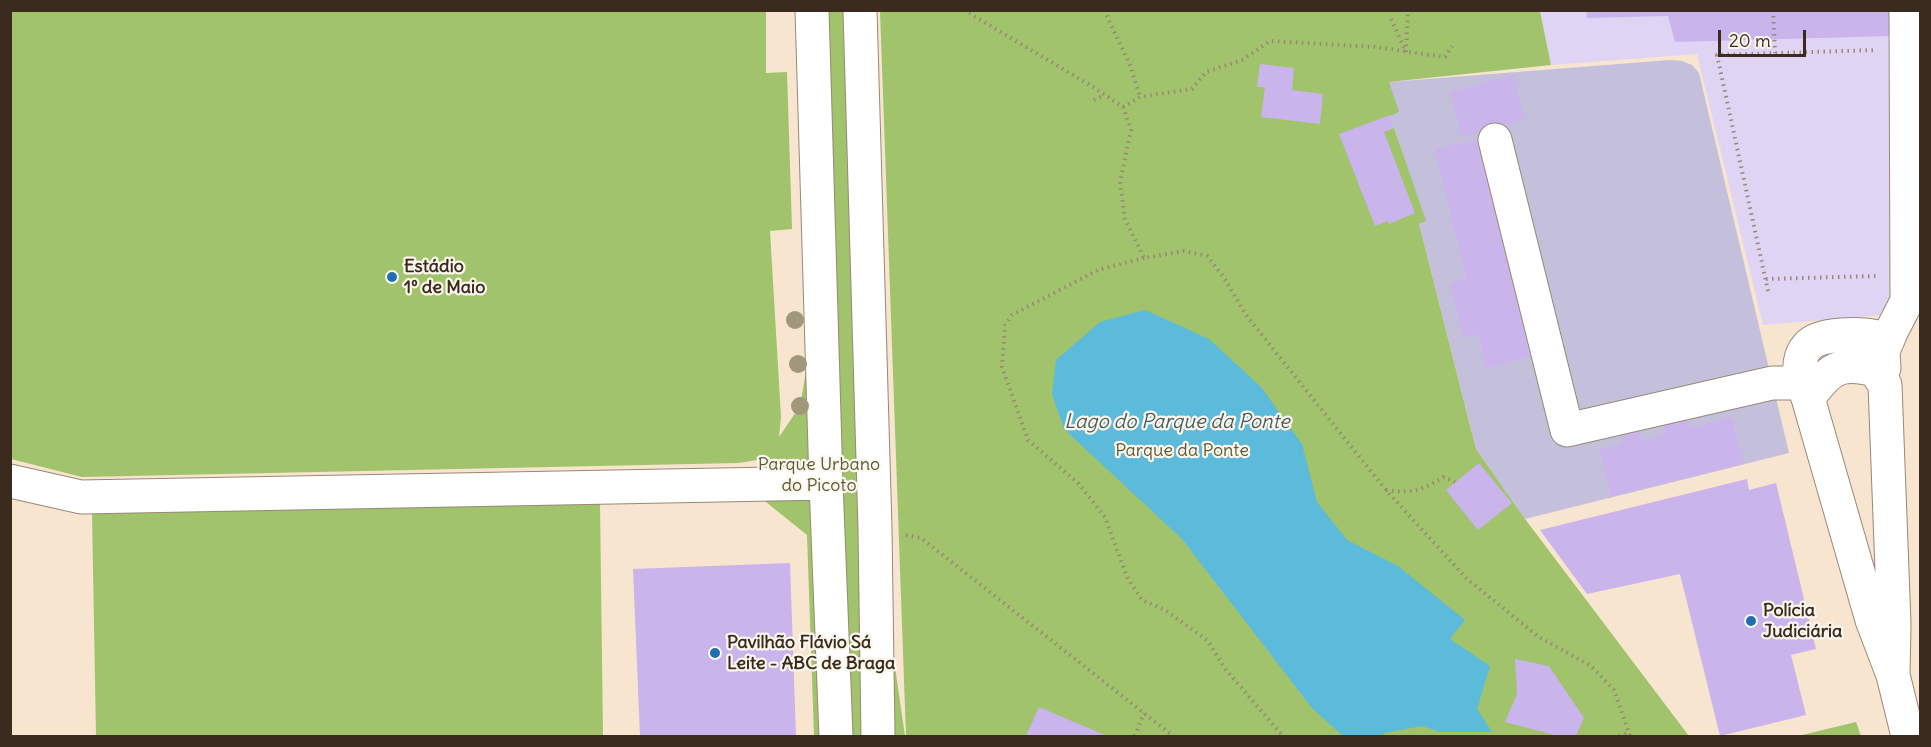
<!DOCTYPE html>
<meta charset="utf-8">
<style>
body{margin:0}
#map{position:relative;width:1931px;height:747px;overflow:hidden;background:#f7e5cf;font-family:Delius,sans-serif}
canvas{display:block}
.frame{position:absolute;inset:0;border:12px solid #3b2a1e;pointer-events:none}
.scale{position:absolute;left:1718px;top:30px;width:88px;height:27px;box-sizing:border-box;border:3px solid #3b2a1e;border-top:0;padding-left:8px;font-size:18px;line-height:21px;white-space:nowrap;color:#3b2a1e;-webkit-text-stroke:4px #fbf7ec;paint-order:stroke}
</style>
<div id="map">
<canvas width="1931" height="747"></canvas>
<div class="frame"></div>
<div class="scale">20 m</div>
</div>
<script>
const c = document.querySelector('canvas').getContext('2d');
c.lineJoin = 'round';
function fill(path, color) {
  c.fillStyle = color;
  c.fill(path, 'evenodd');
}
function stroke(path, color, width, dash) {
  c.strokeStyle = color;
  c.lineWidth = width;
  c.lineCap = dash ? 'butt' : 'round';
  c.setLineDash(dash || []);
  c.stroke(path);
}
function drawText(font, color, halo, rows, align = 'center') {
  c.font = font + ' Delius,sans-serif';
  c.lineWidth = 4.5;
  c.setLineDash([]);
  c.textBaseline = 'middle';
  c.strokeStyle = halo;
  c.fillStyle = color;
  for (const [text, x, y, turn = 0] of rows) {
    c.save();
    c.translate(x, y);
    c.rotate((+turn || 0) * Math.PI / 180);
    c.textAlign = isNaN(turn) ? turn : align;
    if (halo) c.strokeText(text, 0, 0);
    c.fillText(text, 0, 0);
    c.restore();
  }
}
fill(new Path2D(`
 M1540 11H1920V312L1763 325 1697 54 1551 65Z`), '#e0d4f4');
fill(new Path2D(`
 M1670 60 1682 61 1692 65 1699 73 1789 453 1525 519 1476 449 1419 224 1425 221 1390 115 1389 82Z`), '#c4c0db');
fill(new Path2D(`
 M10 11H766V73L787 72 792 229 770 231 781 417 779 437 800 406 820 290 812 11H858L875 528 905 736H814L807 535 766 502 764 459 738 463 82 477 11 459Z
 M880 11H1540L1551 65 1389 82 1399 112 1390 116 1426 221 1419 224 1476 449 1525 519 1689 736H906Z
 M600 504 603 736H96L92 513Z
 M1856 722 1861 736H1798Z`), '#a1c36c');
fill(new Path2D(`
 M1145 310 1209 339 1261 387 1302 444 1317 502 1347 540 1398 566 1465 620 1450 639 1490 666 1477 709 1492 732H1440L1422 726 1384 733 1382 736H1343L1312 708 1182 539 1064 429 1052 394 1056 360 1100 322Z`), '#5cbada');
fill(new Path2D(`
 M1586 10H1891V36L1675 42 1668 16 1587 18Z
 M1260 64 1294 68 1292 90 1323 94 1320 124 1261 117 1265 87H1257Z
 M1513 75 1525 120 1462 137 1450 92Z
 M1390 115 1394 128 1384 132 1415 213 1389 224 1388 221 1375 226 1339 134Z
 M1478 139 1530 357 1486 368 1478 334 1463 338 1450 283 1466 279 1435 149Z
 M1686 415 1689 428 1732 418 1744 464 1611 497 1599 450 1622 444 1619 431 1638 426 1642 441 1666 435 1663 421Z
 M1479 463 1512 503 1478 530 1446 490Z
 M1747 479 1749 490 1776 483 1816 649 1791 655 1806 715 1720 736 1680 574 1587 594 1540 530Z
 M790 563 796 736H640L633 569Z
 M1515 659 1549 666 1584 718 1576 736H1558L1505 722 1517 694Z
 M1039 707 1107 736H1026Z`), '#c9b4ec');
const minor = new Path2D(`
 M812 10 826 483 836 736
 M860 10 875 529 878 736
 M1495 140 1567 430 1772 383H1803
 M1875 370 1892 330 1907 301 1906 10
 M1808 398C1805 390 1800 379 1800 371 1799 362 1802 351 1809 345 1820 333 1862 333 1877 337L1883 352 1884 368
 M10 481 81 497 826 483
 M1893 675 1894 624 1885 385 1875 370C1838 361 1830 369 1808 398L1872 620 1893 675 1908 736`);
stroke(minor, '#998876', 35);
stroke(new Path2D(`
 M964 10 1093 87 1123 107 1131 130 1120 182 1125 219 1144 258 1184 251 1207 256 1223 276 1246 315 1385 489 1467 579 1539 637 1591 666 1614 690 1630 736
 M1104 10 1130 65 1140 97
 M1773 10 1775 53
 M1391 19 1406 52
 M1406 52 1408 10
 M1094 100 1105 95
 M1123 107 1140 97 1192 89 1206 72 1242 60 1270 41 1375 47 1445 57 1452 46
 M1144 258 1098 270 1012 315 1005 325 1002 367 1028 440 1078 483 1105 517 1127 577 1142 600 1165 610 1208 641 1226 670 1283 736
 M1766 279 1876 276
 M1768 291 1717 55 1877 50
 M1386 490C1412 494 1422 490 1444 477L1455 482
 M906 535 921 538 1173 736
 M1135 736 1144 713
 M1619 736 1628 733`), '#998876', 4, [1.5, 4.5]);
stroke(minor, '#fff', 33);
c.fillStyle = '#a1977a';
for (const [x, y] of [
 [795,320],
 [798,364],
 [800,406]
]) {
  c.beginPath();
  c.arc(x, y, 9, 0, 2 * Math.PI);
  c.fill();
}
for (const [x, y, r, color] of [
 [392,277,6,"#1f6fb2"],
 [1751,621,6,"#1f6fb2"],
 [715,653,6,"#1f6fb2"]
]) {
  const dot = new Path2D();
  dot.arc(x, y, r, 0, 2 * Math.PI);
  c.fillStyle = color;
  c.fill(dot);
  stroke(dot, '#fbf7ec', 2);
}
drawText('bold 18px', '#3b2a1e', '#fbf7ec', [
 ["Estádio",404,267],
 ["1º de Maio",404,288],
 ["Polícia",1763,611],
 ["Judiciária",1763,632],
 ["Pavilhão Flávio Sá",727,643],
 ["Leite - ABC de Braga",727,664]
], 'left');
drawText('18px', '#5a5835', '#fbf7ec', [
 ["Parque da Ponte",1182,451],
 ["Parque Urbano",819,465],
 ["do Picoto",819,486]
]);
drawText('italic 20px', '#475c60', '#fbf7ec', [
 ["Lago do Parque da Ponte",1177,422]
]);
</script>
